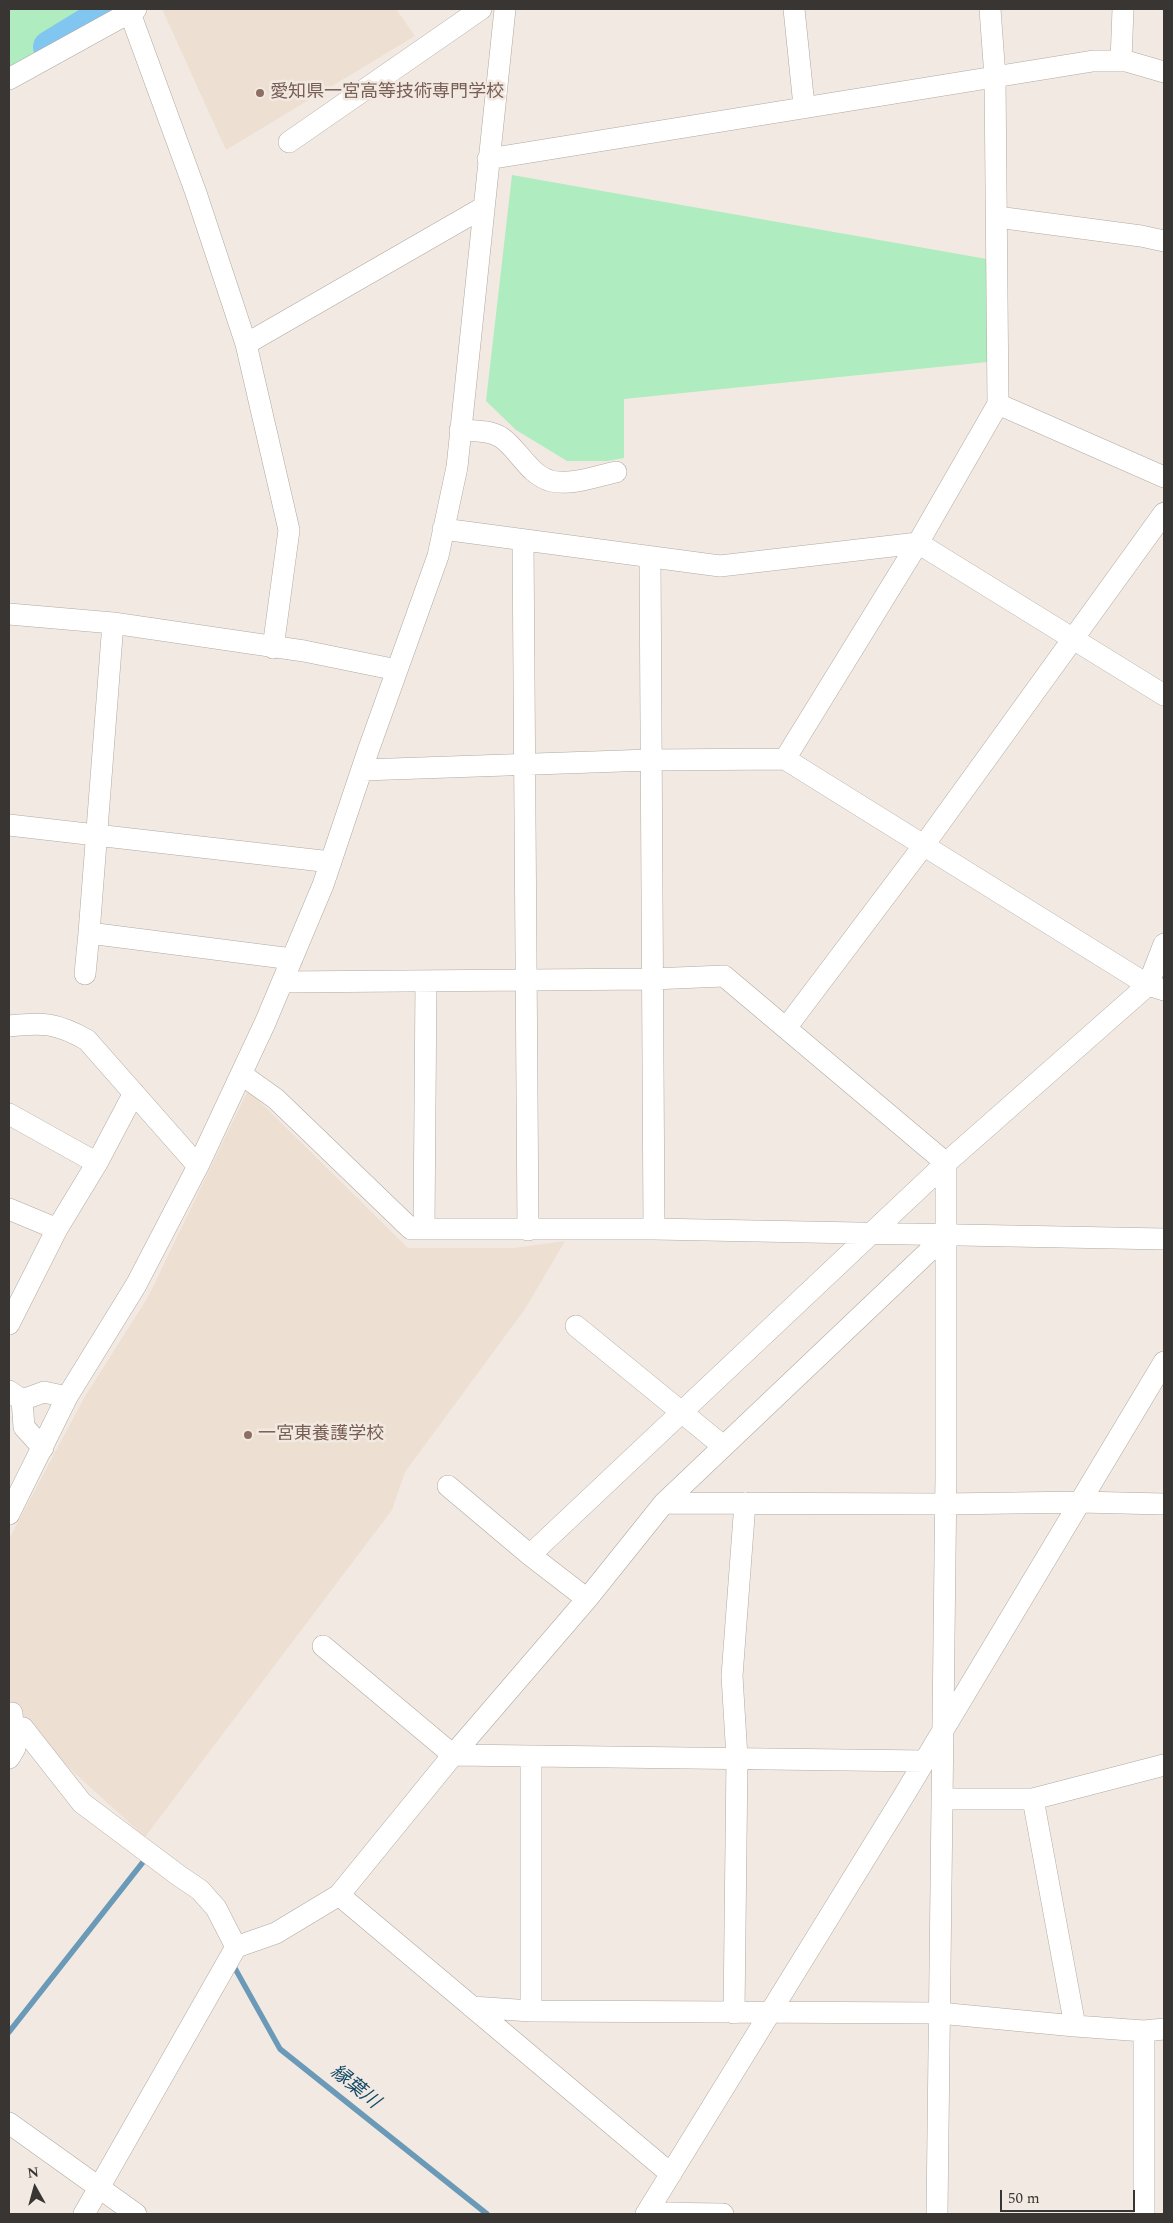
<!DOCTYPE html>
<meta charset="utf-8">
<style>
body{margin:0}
#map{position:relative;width:1173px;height:2223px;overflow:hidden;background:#f2eae2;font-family:Spectral,serif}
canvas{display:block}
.frame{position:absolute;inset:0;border:10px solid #383532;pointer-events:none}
.north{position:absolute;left:10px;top:2163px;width:50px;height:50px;-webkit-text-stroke:4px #f2eae2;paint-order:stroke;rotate:353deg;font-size:14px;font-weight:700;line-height:20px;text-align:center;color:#383532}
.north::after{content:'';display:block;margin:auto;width:18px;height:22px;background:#383532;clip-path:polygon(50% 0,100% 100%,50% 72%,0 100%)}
.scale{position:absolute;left:1000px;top:2190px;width:135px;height:22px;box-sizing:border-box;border:2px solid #383532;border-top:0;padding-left:6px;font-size:15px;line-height:18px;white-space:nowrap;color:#383532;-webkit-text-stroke:4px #f2eae2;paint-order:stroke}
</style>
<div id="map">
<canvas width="1173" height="2223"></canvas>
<div class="frame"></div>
<div class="north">N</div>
<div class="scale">50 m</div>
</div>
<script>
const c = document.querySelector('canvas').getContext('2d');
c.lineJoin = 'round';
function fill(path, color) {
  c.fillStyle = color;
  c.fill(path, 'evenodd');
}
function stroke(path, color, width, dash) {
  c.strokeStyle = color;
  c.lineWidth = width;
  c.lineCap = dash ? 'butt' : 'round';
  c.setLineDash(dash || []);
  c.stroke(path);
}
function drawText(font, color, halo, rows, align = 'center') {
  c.font = font + ' Spectral,"Noto Sans JP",serif';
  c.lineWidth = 5;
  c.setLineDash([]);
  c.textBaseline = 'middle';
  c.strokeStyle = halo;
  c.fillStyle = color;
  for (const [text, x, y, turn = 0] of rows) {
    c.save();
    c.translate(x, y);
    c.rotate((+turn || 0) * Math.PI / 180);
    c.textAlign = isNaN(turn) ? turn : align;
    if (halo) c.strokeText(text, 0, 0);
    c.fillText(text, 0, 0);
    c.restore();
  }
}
fill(new Path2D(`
 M162 9H396L415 36 226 150Z
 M248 1090 408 1248H514L565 1241 525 1309 405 1472 392 1510 145 1837 36 1738 9 1706V1539L84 1398 148 1297Z`), '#eddfd1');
fill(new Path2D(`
 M9 9H105L9 68Z
 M512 175 998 261 997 361 624 399V458L608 461H567L516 430 486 401Z`), '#afecbf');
stroke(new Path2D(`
 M232 1963 280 2049 487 2214
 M9 2032 147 1857`), '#6a9ab7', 5.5);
stroke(new Path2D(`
 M49 47 111 9`), '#80c6f0', 32);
const minor = new Path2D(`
 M794 9 804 106
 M130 13 196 193 246 344 289 530 273 648
 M1121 61 1123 9
 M9 79 136 9
 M289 142 481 9
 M488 159 1093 61H1126L1164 72
 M997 217 1141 236 1164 241
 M246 344 484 207
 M998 404 1164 477
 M460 430C474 431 490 430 502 438 519 450 529 475 551 481 571 486 596 476 616 472
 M443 529 720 566 918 543 1164 695
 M523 540 528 1230
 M650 557 654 1229
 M9 614 113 623 304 651 397 670
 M113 623 89 933 292 959
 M785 759 1148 985 1164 990
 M363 770 650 760 785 759 918 543 998 404 995 77 990 9
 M9 825 331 862
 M85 974 89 933
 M283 982 652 979 724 976 946 1163V1475L937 2214
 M9 1026C43 1022 57 1023 87 1040L198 1166
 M786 1028 924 845 1164 513
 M241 1074 276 1099 411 1229H654L1164 1239
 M9 1114 97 1163
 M9 1209 57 1229
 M424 1228 426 981
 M9 1324 57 1229 97 1163 134 1093
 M576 1326 723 1446
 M9 1391 22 1400 44 1392 67 1397
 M22 1400 24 1427 43 1448
 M448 1486 530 1555 587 1599
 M664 1503 946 1504 1080 1502 1164 1504
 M9 1514 67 1397 136 1285 198 1166 265 1023 323 885 368 751 438 556 457 467 505 9
 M530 1555 946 1163 1148 985 1164 944
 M323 1646 453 1755 925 1761
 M9 1713H12L13 1727 23 1728 82 1803 178 1875 200 1890 216 1908 236 1947
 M9 1727H13L15 1748 9 1758
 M942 1799H1033L1164 1765
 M1033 1799 1075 2026
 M339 1895 671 2174
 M472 2007 531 2011 939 2013 1075 2026 1144 2031 1164 2029
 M531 2011V1756
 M734 2013 737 1758 732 1676 745 1503
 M9 2123 136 2214
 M647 2213 723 2214
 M84 2214 236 1947 276 1933 339 1895 453 1755 587 1599 664 1503 946 1235
 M646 2214 903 1797 1164 1362
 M1144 2214V2031`);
stroke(minor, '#b0a9a1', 22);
stroke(minor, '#fff', 21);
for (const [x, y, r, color] of [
 [260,93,5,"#8d6e63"],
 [248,1435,5,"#8d6e63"]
]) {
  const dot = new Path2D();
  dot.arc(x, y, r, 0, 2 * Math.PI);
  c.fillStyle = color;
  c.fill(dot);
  stroke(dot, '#f2eae2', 2);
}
drawText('18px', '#785e54', '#f2eae2', [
 ["愛知県一宮高等技術専門学校",270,93],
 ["一宮東養護学校",258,1435]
], 'left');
drawText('italic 19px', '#124a67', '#f2eae2', [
 ["縁葉川",354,2088,39]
]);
</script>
